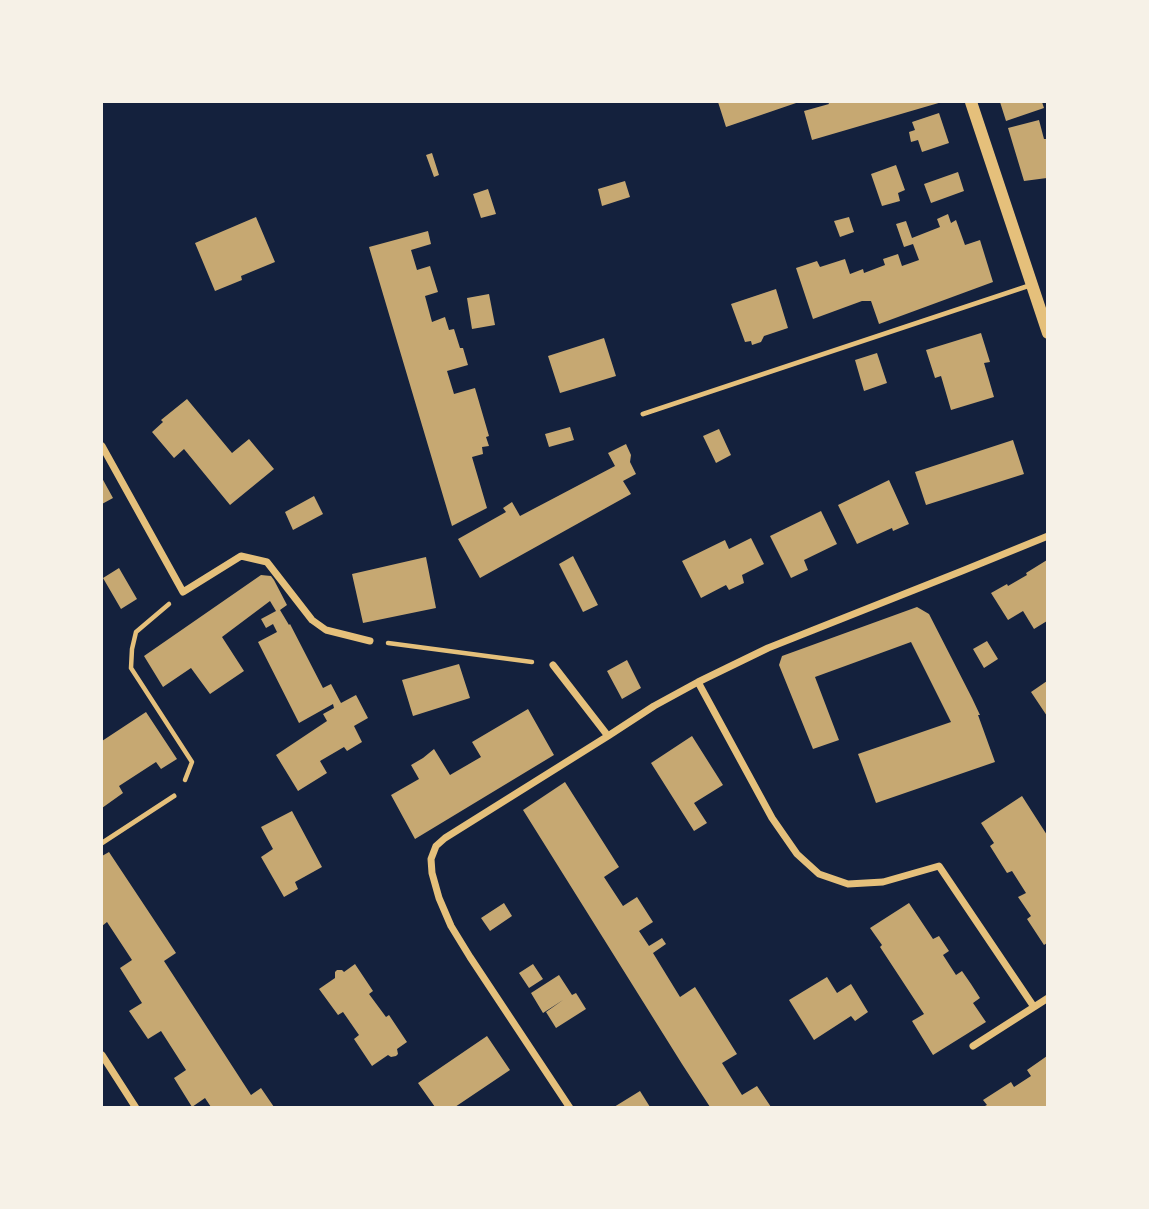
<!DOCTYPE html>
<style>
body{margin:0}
#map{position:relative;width:1149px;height:1209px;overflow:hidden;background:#14213d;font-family:"Public Sans",sans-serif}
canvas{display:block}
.frame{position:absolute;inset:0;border:103px solid #f6f1e7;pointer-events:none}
</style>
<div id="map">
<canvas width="1149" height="1209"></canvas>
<div class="frame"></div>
</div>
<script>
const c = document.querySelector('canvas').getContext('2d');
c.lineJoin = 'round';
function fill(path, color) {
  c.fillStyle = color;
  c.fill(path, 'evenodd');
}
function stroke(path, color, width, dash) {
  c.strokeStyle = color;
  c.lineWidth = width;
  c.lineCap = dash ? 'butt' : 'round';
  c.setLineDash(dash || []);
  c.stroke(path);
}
fill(new Path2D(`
 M718 102H799L726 127Z
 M828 102H942L812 140 804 111 829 104Z
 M1000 102H1042L1044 108 1006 121Z
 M939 113 949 143 922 152 918 140 911 142 909 132 915 130 912 122Z
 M1039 120 1044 139H1047V178L1024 181 1008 128Z
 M432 153 439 175 434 177 426 155Z
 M896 165 905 190 898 193 900 201 882 206 871 174Z
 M958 172 964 191 931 203 924 184Z
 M625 181 630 197 602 206 598 189Z
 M488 189 496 214 481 218 473 194Z
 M948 214 951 223 956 220 965 245 980 240 993 282 879 324 871 301H862L813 319 796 268 817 261 820 267 845 259 850 274 863 269 864 273 885 265 883 259 898 254 902 266 919 260 913 244 904 247 896 224 906 221 912 238 940 227 937 219Z
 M256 217 275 262 241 276 242 280 215 291 195 243Z
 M849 217 854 232 840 237 834 221Z
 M428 231 431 244 411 250 417 270 430 266 438 292 425 296 432 322 445 317 449 330 454 329 460 348H463L468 365 447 371 454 394 475 388 489 436 486 437 489 446 482 447 483 454 472 457 487 508 452 526 369 247Z
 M776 289 788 328 764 336 761 342 752 345 751 341 745 342 731 304Z
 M489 294 495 325 472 329 467 298Z
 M981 333 990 362 984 363 994 397 951 410 941 376 935 378 926 350Z
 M604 338 616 376 560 393 548 356Z
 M877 353 887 383 864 391 855 360Z
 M187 399 232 453 249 439 274 469 230 505 184 449 174 458 152 432 163 422 161 420Z
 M570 427 574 440 549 447 545 434Z
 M719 429 731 455 716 463 703 436Z
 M1013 440 1024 474 926 505 915 472Z
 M626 444 631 455 630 462 636 474 623 481 631 494 480 578 458 539 506 512 503 508 512 502 520 516 615 466 608 453Z
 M102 478 113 498 102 504Z
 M889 480 909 524 893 531 892 528 857 544 838 505Z
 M314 496 323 514 293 530 285 512Z
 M821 511 837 544 804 560 808 570 791 578 770 536Z
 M751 538 764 564 742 575 744 583 729 590 726 585 701 598 682 561 725 540 729 549Z
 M573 556 598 605 583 612 559 564Z
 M426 557 436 608 363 623 352 574Z
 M1047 560V621L1034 629 1023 611 1008 620 991 593 1007 584 1008 586 1027 575 1026 573Z
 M119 568 137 599 121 609 103 578Z
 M261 575 271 576 274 580 287 605 280 610 289 625 290 624 323 688 331 684 341 703 356 695 368 718 354 726 362 742 347 751 344 747 320 761 327 773 298 791 276 755 327 721 323 714 334 708 333 704 299 723 258 642 277 632 273 624 266 628 261 619 276 611 270 601 222 637 244 671 210 694 191 668 163 687 144 656Z
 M917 607 929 614 972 698 980 715H978L995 762 876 803 858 754 951 722 911 642 815 677 839 740 813 749 779 665 782 656Z
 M987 641 998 659 984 668 973 649Z
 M627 660 641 688 622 699 607 671Z
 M459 664 470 698 413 716 402 680Z
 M1047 681V716L1031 692Z
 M528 709 554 755 415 839 391 795 419 779 411 765 423 758 434 749 450 775 481 757 472 742Z
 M146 712 177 759 161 769 156 762 119 786 123 793 102 808V741Z
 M692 736 723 785 694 803 707 823 694 831 651 763Z
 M565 782 619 867 604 877 623 906 637 897 653 922 639 931 649 946 662 938 666 944 653 953 680 997 695 987 737 1054 722 1063 742 1095 757 1086 771 1107H710L682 1064 523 810Z
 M1022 796 1047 835V943L1044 945 1027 919 1031 916 1018 897 1026 893 1012 871 1007 873 990 846 994 843 981 823Z
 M292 811 322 867 295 882 298 889 284 897 261 857 273 849 261 827Z
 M109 852 176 953 164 961 251 1095 261 1088 274 1107H211L205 1098 192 1107 174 1078 186 1070 161 1031 148 1039 129 1011 142 1003 120 968 132 960 107 922 102 926V856Z
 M504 903 512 916 490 931 481 918Z
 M909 903 933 939 939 936 949 951 943 955 956 975 962 971 971 984 980 998 973 1003 986 1022 933 1055 912 1021 924 1014 880 947 882 945 870 928Z
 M355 964 373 991 369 994 386 1017 389 1015 407 1042 397 1049 398 1054 396 1056 391 1057 388 1055 372 1066 354 1039 359 1035 343 1012 338 1015 319 989 335 978V972L337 970H342L344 972Z
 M533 964 543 979 529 988 519 973Z
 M559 975 572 995 576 993 586 1009 556 1028 546 1012 563 1000 543 1013 531 993Z
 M827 977 837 993 851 984 868 1012 855 1021 851 1016 814 1040 789 1000Z
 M487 1036 510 1070 455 1107H435L418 1083Z
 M1047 1056V1107H983L987 1105 983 1100 1011 1082 1014 1087 1031 1076 1027 1070Z
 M640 1091 650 1107H614Z`), '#c6a872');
stroke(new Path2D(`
 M169 604 136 632 132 649 131 668 192 762 185 780
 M388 643 532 662`), '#e5c07b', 4.5);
stroke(new Path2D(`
 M643 414 1031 285
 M102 843 174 796`), '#e5c07b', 5);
stroke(new Path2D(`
 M102 446 183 592 241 556 267 562 312 620 326 630 370 641
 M553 665 608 736 445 838 436 846 431 859 432 873 439 898 451 926 470 957 570 1108
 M698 682 772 818 797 854 819 874 848 884 883 882 939 866 1034 1007 1048 998
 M608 736 654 706 698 682 768 648 962 571 1048 536
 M973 1046 1034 1007
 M102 1055 136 1108`), '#e5c07b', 7);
stroke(new Path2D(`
 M971 102 1048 333`), '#e5c07b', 12);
</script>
